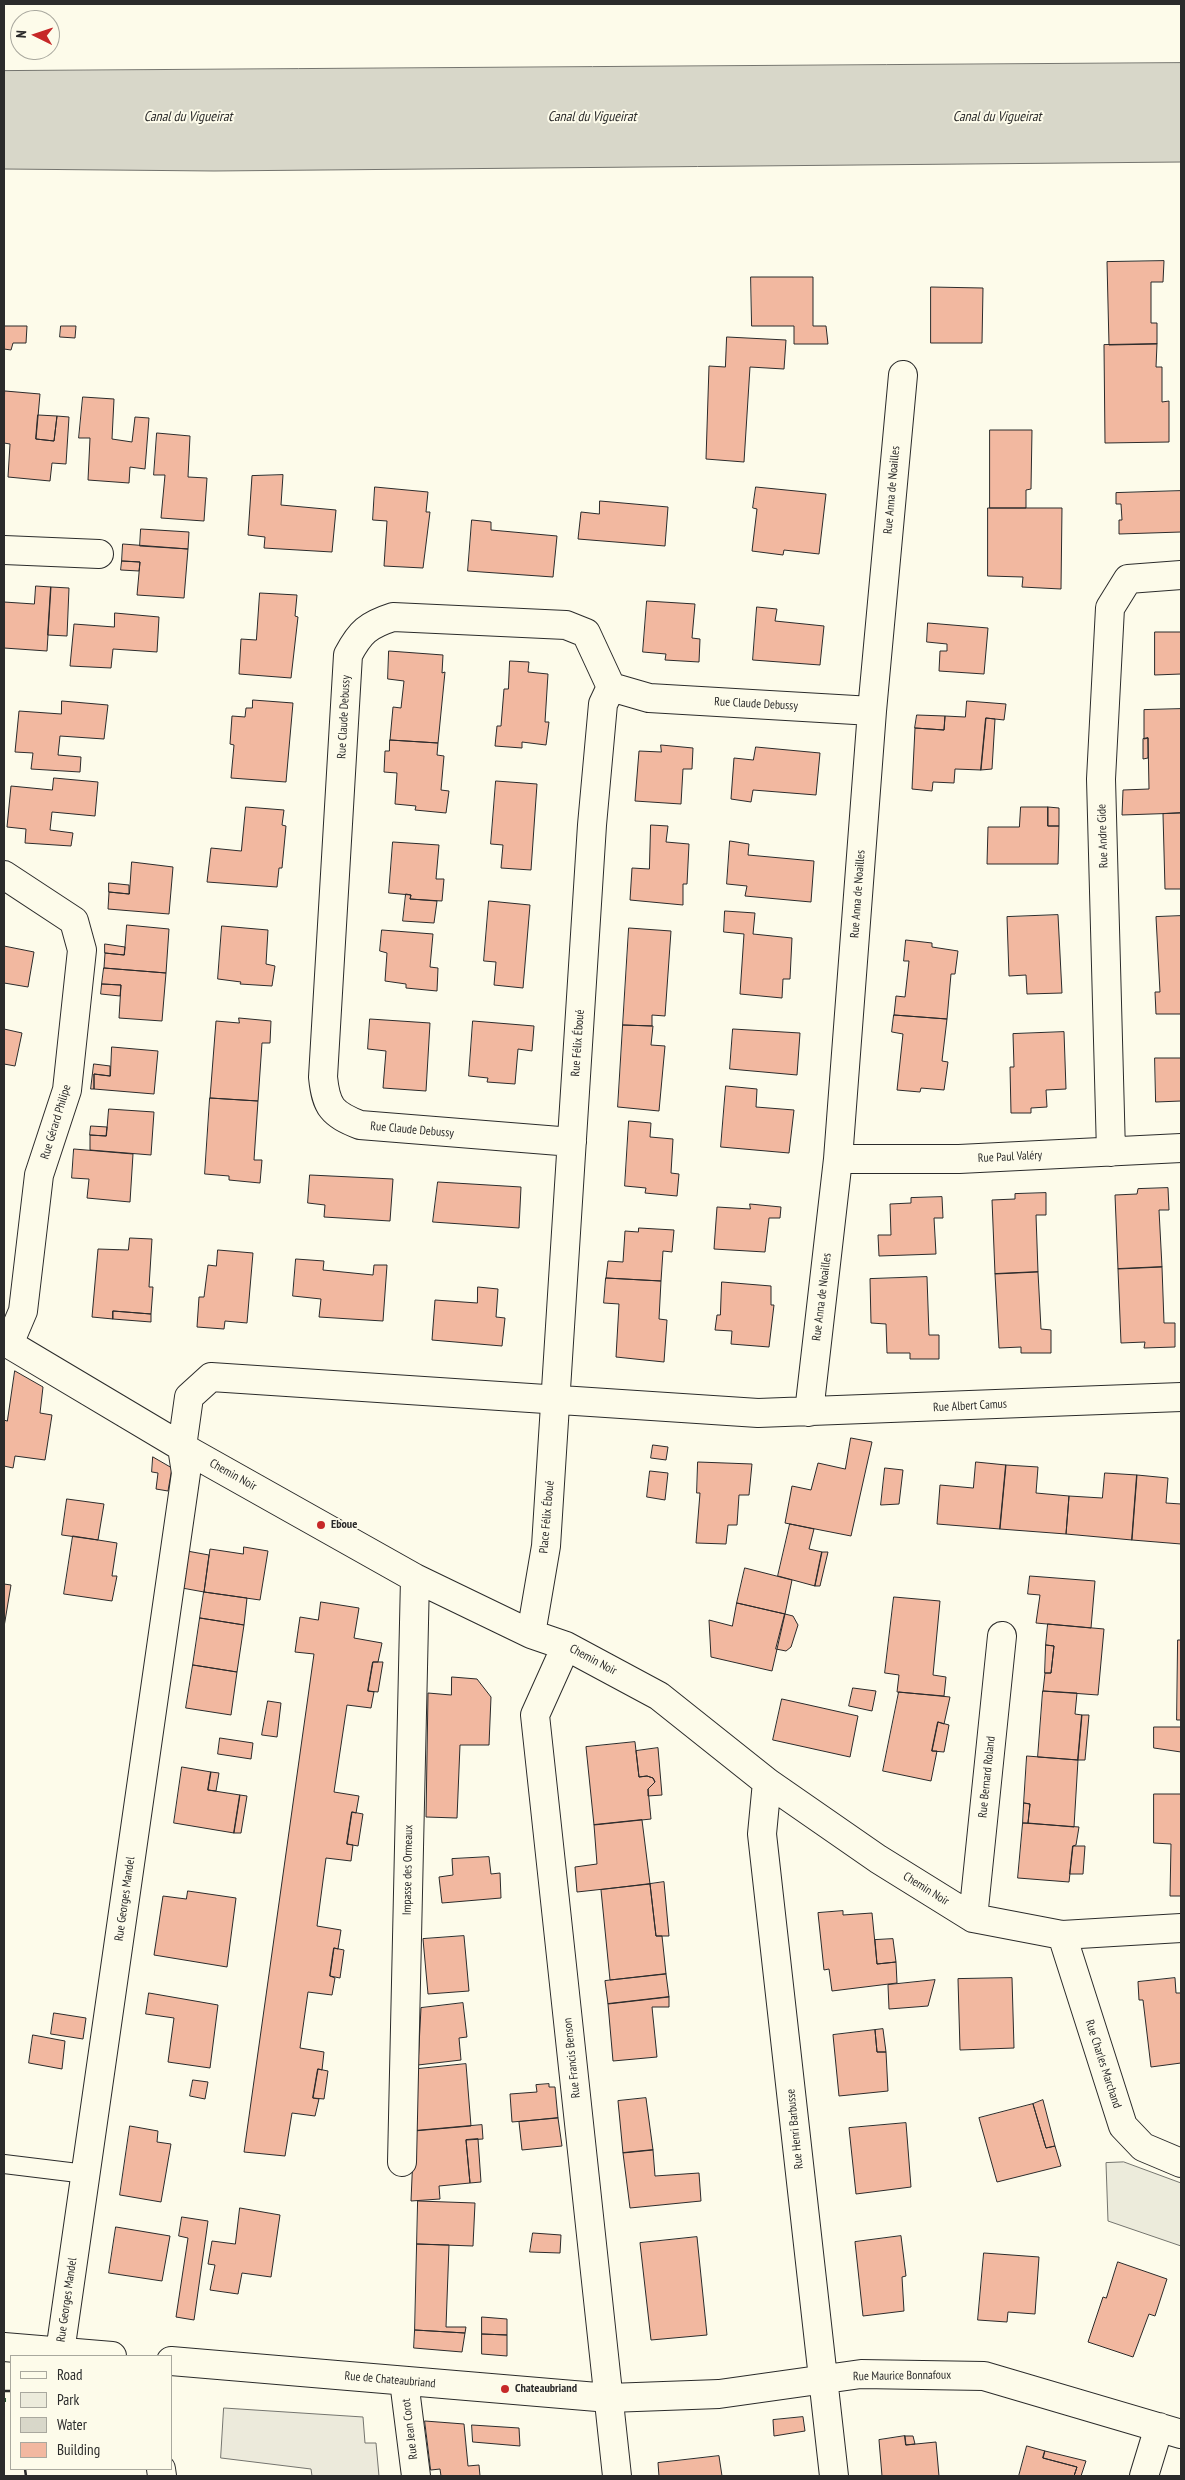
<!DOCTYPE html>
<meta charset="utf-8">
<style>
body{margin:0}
#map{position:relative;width:1185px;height:2480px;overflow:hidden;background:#fdfbea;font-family:"PT Sans Narrow",sans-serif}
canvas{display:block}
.frame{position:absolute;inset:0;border:5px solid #2b2b2b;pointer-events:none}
.legend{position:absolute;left:10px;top:2355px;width:162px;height:115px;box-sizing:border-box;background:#fdfbea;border:1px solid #a9a89e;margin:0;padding:6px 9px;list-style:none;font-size:15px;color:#2b2b2b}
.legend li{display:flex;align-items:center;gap:10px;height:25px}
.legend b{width:25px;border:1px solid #a9a89e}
.north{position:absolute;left:10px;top:10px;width:50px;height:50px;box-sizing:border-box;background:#fdfbea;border:1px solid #a9a89e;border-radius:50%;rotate:274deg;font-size:14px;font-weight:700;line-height:20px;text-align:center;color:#2b2b2b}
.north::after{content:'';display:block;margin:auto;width:18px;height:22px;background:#c62828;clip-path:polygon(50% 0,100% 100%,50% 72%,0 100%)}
</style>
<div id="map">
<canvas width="1185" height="2480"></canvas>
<div class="frame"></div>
<ul class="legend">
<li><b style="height:6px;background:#fdfbea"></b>Road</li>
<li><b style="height:14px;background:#ecebdb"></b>Park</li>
<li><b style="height:14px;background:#d8d7c9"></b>Water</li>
<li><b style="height:14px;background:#f2b8a0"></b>Building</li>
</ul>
<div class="north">N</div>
</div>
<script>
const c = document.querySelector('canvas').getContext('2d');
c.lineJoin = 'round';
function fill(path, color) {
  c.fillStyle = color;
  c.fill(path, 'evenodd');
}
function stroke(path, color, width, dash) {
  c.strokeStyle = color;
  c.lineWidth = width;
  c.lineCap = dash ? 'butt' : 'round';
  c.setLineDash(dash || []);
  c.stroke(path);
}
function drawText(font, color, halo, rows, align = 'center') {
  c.font = font + ' "PT Sans Narrow",sans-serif';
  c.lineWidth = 4;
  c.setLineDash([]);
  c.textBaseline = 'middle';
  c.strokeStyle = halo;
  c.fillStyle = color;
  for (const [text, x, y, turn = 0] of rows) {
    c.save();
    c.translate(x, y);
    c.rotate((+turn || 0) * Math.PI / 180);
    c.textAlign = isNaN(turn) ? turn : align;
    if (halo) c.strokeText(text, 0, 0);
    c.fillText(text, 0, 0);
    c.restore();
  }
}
const green = new Path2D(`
 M1124 2162 1181 2183V2246L1108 2221 1106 2163Z`);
fill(green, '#ecebdb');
stroke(green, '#74746e', 1);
const parking = new Path2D(`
 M224 2408 363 2417 365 2443H376L379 2476H312L311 2469 221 2458Z`);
fill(parking, '#eceadb');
stroke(parking, '#74746e', 1);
const water = new Path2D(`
 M1181 63V162L214 171 4 169V71Z`);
fill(water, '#d8d7c9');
stroke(water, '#74746e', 1);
const building = new Path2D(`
 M1164 261 1163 282H1151V323H1157V344L1109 345 1107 262Z
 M751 277H813V326H826L828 344H794V326H752Z
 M931 287 983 288 982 343H931Z
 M4 326H27L26 343H13L11 350 4 349Z
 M61 326H76L75 338 60 337Z
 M727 337 786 340 784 369 750 367 744 462 706 459 709 366 725 367Z
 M1157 344 1156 367H1162V402L1169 401V442L1105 443 1104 345Z
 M5 391 40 394 36 439 54 441 57 416 69 417 66 464 52 463 50 481 8 477 10 444 4 443Z
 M83 397 114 399 112 439 132 442 135 417 149 418 145 469 130 467 129 483 88 480 90 438H79Z
 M38 415 57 416 54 441 36 439Z
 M990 430H1032L1031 489 1026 490V508H990Z
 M157 433 190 436 188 477 207 478 204 521 161 518 165 475H154Z
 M283 475 281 505 336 510 332 552 264 548 265 537 248 535 252 476Z
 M375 487 428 492 426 512H430L423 568 384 566 387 521 373 520Z
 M756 487 826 494 819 554 784 550 783 555 752 551 757 509 753 508Z
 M1181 491V532L1119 534V520H1122L1121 504H1116V493Z
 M600 501 668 507 665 546 578 539 581 512 599 514Z
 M988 508H1062L1061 589 1022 587 1023 577 988 576Z
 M472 520 491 522V530L557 536 553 577 468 571Z
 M141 529 189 532 188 549 140 546Z
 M123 544 188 549 184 598 137 595 140 562 122 561Z
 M122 561 140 562 139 571 121 570Z
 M36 586 51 587 47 651 4 648V602L34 604Z
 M51 587 69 588 67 636 48 635Z
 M260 593 297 595 295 616 298 617 291 678 239 674 241 639 256 640Z
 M647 601 695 604 692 638 700 639 699 662 665 660 666 654 643 652Z
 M757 607 777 609 775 621 824 626 820 665 753 660Z
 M115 613 159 617 157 652 113 649 111 668 70 666 74 624 114 627Z
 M928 623 988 628 984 674 939 671 940 651H947V644L927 642Z
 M1155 632H1181V674L1155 675Z
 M389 651 443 655 442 673 445 672 438 743 390 740 393 707 401 708 404 681 388 679Z
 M510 661 529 662 528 672 548 674 545 722H549L546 745 522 742V748L495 746 497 726H501L504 689H508Z
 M253 700 293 703 286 782 231 778 234 745 230 744 232 716 245 717 246 708H252Z
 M62 701 108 705 104 739 60 736 58 755 81 757 80 772 31 769 33 753 15 752 19 711 61 714Z
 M967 701 1006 704 1004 720 986 718 981 770 955 769 954 783 933 782 932 791 912 789 915 728 944 730 945 716 965 717Z
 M1181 709V813L1122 815 1123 790 1149 789 1148 738 1144 739V710Z
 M917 715 945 716 944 730 915 728Z
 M986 718 995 719 992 769 981 770Z
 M1148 738V758L1143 759V739Z
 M390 740 438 743 437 755 444 756 441 790 449 791 446 813 415 810 416 806 395 804 397 773 384 772 385 751H389Z
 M661 745 693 748 692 769H683L681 804 635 801 639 751 661 752Z
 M756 747 820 753 816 795 753 790 751 802 731 799 734 758 753 760Z
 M54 778 98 782 95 816 52 812 50 830 73 833 71 846 25 843 26 829 7 827 11 786 52 790Z
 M496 781 537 784 531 870 501 868 503 845 491 844Z
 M246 807 284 810 282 825 286 826 282 868H279L277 887 207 882 211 848 241 851Z
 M1021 807H1048V826H1059L1058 864H987L988 827H1019Z
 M1048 807 1059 808V826H1048Z
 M1181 813V889H1165L1163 814Z
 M651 825 668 826 666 842 689 844 687 884H683V905L630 900 632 868 649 869Z
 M730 841 749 844 748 855 814 861 811 902 745 896 747 886 727 884Z
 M393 842 439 845 436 879H444L442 901 410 899 411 895 389 893Z
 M132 862 173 867 169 914 108 909 109 892 129 894Z
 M109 883 129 885V894L109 892Z
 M406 894 411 895 410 899 437 901 434 923 403 921Z
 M489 901 530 905 523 988 494 985 496 962 484 961Z
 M725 911 755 913 753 934 792 938 790 979H783L782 998 740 994 744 934 724 932Z
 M1058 915 1062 993 1027 994 1026 975 1009 976 1007 917Z
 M1181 916V1014H1156L1155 992H1160L1156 917Z
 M127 925 169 929 166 973 104 968 105 953 124 955Z
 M222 926 268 930 266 964 275 966 272 986 240 984 241 982 218 979Z
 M629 928 671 931 665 1016 652 1015V1026L623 1025Z
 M382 930 433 934 430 967 438 968 437 991 406 988V984L385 981 387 953 380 951Z
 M906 940 932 943V947L958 951 955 974H951L947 1019 894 1015 896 996 905 997 909 961H904Z
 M105 944 125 947 124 955 105 953Z
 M4 946 34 952 28 987 4 983Z
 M104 968 166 973 162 1021 119 1018 121 985 102 984Z
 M102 984 121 985 120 996 101 994Z
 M894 1015 947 1019 942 1061 948 1062 944 1090 921 1088 920 1092 897 1090 903 1034 892 1032Z
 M239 1018 271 1021 270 1043H262L258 1101 210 1098 216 1021 239 1023Z
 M370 1019 430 1023 426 1091 383 1088 386 1051 368 1049Z
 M473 1021 534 1026 532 1051 518 1049 515 1084 487 1082 488 1078 469 1076Z
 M623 1025 653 1026 651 1045 665 1046 659 1111 618 1107Z
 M4 1029 22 1033 15 1066 4 1064Z
 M733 1029 800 1033 797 1075 730 1069Z
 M1064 1032 1066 1089 1046 1090 1047 1107 1031 1108V1113H1011L1010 1067H1014L1013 1034Z
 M112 1047 158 1051 154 1094 94 1089V1074L110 1076Z
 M1155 1058H1181V1101L1156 1102Z
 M94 1064 110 1066V1076L94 1074V1089H91Z
 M726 1086 757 1089 756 1107 794 1110 789 1153 721 1147Z
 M210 1098 258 1101 254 1160H262L260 1183 229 1180V1176L205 1174Z
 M109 1109 154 1112 151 1155 90 1150V1135L106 1136Z
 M629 1121 651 1123 650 1137 673 1139 671 1173 679 1174 677 1196 645 1193 646 1188 625 1186Z
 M91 1126 107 1127 106 1136 90 1135Z
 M74 1149 133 1154 130 1202 87 1198 89 1179 72 1178Z
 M310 1175 393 1179 390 1221 324 1217 325 1205 308 1203Z
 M438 1182 521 1187 519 1228 433 1222Z
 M1168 1188 1169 1210H1159L1162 1267 1118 1269 1115 1195 1137 1194 1138 1189Z
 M1046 1193V1215H1036L1038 1272 995 1274 992 1200 1015 1199V1194Z
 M942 1197 943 1218H934L936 1254 879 1256 878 1235H891L890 1204 911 1203V1198Z
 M750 1204 781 1207 780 1218H769L765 1252 714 1249 717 1207 750 1209Z
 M639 1228 674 1230 672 1252 663 1251 661 1281 606 1278 608 1261 623 1262 625 1231 638 1232Z
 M130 1238 152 1239 149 1287H153L151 1314 113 1311V1319L92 1317 98 1249 128 1250Z
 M218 1250 253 1253 247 1323 225 1321 224 1329 197 1327 199 1297H204L208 1265 216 1266Z
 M296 1259 324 1261 323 1270 373 1275 374 1265H387L383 1321 319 1317 321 1299 293 1296Z
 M1162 1267 1164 1323H1175V1347L1144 1348 1145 1342 1121 1343 1118 1269Z
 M1038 1272 1041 1329 1051 1330V1353H1021V1347L999 1348 995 1274Z
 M927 1277 929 1335H939V1359H910V1353H887L886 1324 871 1323 870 1279Z
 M606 1278 661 1281 659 1319 667 1320 664 1362 616 1357 619 1304 604 1303Z
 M722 1282 771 1286V1305H774L769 1347 731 1344 732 1331 715 1330 717 1315H720Z
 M478 1287 498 1289 496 1317 505 1318 502 1346 432 1340 435 1300 477 1303Z
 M113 1311 151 1314V1322L113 1319Z
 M15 1371 43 1387 40 1413 52 1415 45 1460 15 1456 13 1468 4 1466V1420L7 1421Z
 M851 1438 872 1442 851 1536 785 1523 792 1486 811 1490 818 1463 845 1469Z
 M653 1445 668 1447 666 1460 651 1458Z
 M153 1457 172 1468 168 1491 156 1489 158 1473 152 1472Z
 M698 1462 752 1464 749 1495H739L737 1525H728L726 1544 696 1543 700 1493H697Z
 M976 1462 1006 1465 1000 1529 937 1524 940 1485 973 1488Z
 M1006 1465 1038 1467 1036 1493 1069 1496 1066 1534 1000 1529Z
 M885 1468 903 1470 899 1504 881 1505Z
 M650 1471 668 1473 665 1500 647 1497Z
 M1105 1473 1137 1475 1132 1540 1066 1534 1069 1496 1102 1498Z
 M1137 1475 1168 1478 1166 1503 1181 1504V1544L1132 1540Z
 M67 1499 104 1504 98 1540 62 1535Z
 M790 1524 814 1529 809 1549 822 1552 815 1586 778 1576Z
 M73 1536 117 1543 112 1576H117L112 1601 64 1594Z
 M244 1547 268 1551 260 1600 204 1592 210 1549 243 1554Z
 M187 1551 209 1555 204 1592 182 1588Z
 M822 1552H828L820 1586H815Z
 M745 1568 792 1580 785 1614 737 1603Z
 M1030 1576 1095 1581 1091 1628 1036 1623 1040 1595 1028 1594Z
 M4 1584 11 1585 4 1627Z
 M204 1592 247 1598 244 1625 200 1618Z
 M894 1597 940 1601 933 1675 946 1677 944 1696 897 1692 899 1675 885 1673Z
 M321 1602 359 1608 354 1638 382 1643 378 1662H373L368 1691 374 1692 371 1708 347 1705 334 1792 359 1796 356 1813 352 1812 347 1844 353 1845 351 1861 326 1858 317 1926 341 1930 338 1949 334 1948 330 1976 335 1978 332 1995 308 1992 300 2048 324 2052 322 2070 318 2069 313 2098 319 2099 315 2116 292 2113 285 2156 244 2152 314 1654 295 1652 300 1617 318 1620Z
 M737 1603 785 1614 772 1671 711 1657 709 1620 732 1626Z
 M785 1614 793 1616 798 1625 791 1647 786 1651 776 1649Z
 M200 1618 244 1625 237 1672 193 1665Z
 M1048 1624 1104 1629 1098 1695 1043 1691 1045 1673H1051L1054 1646 1046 1645Z
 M1178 1640H1181V1720H1177Z
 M1046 1645 1054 1646 1051 1673H1045Z
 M373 1662H383L378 1692 368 1691Z
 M193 1665 237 1672 231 1715 186 1708Z
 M452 1677 477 1679 491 1697 489 1745H460L457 1818 426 1817 428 1693 451 1695Z
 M853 1688 876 1691 872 1711 849 1706Z
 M1043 1691 1077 1693 1075 1714 1082 1715 1078 1760 1038 1757Z
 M899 1692 950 1697 944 1724 938 1722 932 1751H937L931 1781 883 1771Z
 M782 1699 858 1716 850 1757 773 1740Z
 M268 1701 281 1703 277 1737 262 1735Z
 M1082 1715H1089L1085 1760H1078Z
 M938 1722 949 1725 944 1752 932 1751Z
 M1154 1727H1181V1752L1154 1748Z
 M220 1738 253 1743 251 1759 218 1754Z
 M635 1742 639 1777 647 1776 653 1778 655 1782 648 1789 651 1819 594 1825 586 1747Z
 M658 1748 662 1795 648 1796V1789L655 1782 653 1778 647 1776 639 1777 636 1751Z
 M1027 1756 1078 1760 1074 1827 1028 1823 1030 1804 1024 1803Z
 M182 1767 211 1772 208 1790 240 1795 234 1833 174 1823Z
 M211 1772 219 1773 216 1791 208 1790Z
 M1154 1794H1181V1896H1170L1171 1844 1154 1843Z
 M240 1795 247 1796 241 1833H234Z
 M1024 1803 1030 1804 1028 1823H1023Z
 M352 1812 363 1814 358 1846 347 1844Z
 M642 1820 650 1884 577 1892 575 1867 597 1864 594 1825Z
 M1023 1823 1079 1827 1076 1845 1073 1846 1069 1882 1018 1878Z
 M1073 1846H1085L1083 1874H1070Z
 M489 1857 491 1874 500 1873 501 1898 442 1903 439 1877 453 1875 452 1859Z
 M664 1882 669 1936H656L650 1884Z
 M650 1884 656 1936H662L666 1974 610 1980 601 1890Z
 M188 1891 236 1898 227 1967 154 1955 163 1896 186 1899Z
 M843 1911V1915L872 1913 877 1964 896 1962 897 1983 832 1991 829 1969 824 1970 818 1913Z
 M464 1936 469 1991 428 1994 423 1939Z
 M893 1939 896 1962 877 1964 875 1940Z
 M334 1948 344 1950 340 1978 330 1976Z
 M666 1974 669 1997 608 2004 605 1981Z
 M1012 1978 1014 2048 960 2050 958 1979Z
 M1175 1978 1176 1993H1181V2063L1151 2067 1143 2000H1139L1138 1982Z
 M935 1980 928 2006 889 2009 888 1985Z
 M149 1993 218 2005 210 2068 168 2062 174 2018 146 2014Z
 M669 1997V2007H652L657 2057 613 2061 608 2004Z
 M463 2003 467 2037 459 2038 461 2060 418 2065 421 2008Z
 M54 2013 86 2018 83 2039 51 2034Z
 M883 2029 886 2052H877L875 2030Z
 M875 2030 877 2052H886L888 2091 839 2096 833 2035Z
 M33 2035 65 2041 62 2069 29 2063Z
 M466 2064 471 2126 414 2131 418 2069Z
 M318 2069 328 2071 324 2099 313 2098Z
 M193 2080 208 2082 205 2099 190 2096Z
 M549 2084V2087H555L558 2118 512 2122 510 2094 537 2092 536 2085Z
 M646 2098 653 2150 623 2153 618 2101Z
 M1043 2100 1055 2146 1046 2148 1033 2104Z
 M1033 2104 1046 2148 1055 2146 1061 2166 997 2182 979 2118Z
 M558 2118 562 2146 522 2150 519 2122Z
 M906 2123 911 2187 856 2194 849 2128Z
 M482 2125 483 2139 466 2140 470 2183 439 2186 440 2199 411 2201 414 2131Z
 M130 2126 158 2131 157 2142 171 2144 161 2202 120 2195Z
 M478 2139 481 2182 470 2183 466 2140Z
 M653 2150 655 2176 699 2173 701 2201 630 2208 623 2153Z
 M418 2201 475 2203 473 2246 417 2244Z
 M240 2208 280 2215 271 2277 242 2273 238 2294 210 2290 215 2265 208 2264 212 2241 235 2244Z
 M182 2217 208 2221 194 2320 176 2317 188 2238 179 2236Z
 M116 2227 170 2236 162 2281 109 2273Z
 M533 2233 561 2235 560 2253 530 2252Z
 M901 2236 906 2276 902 2277 904 2311 863 2316 855 2242Z
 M697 2237 707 2335 651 2340 640 2243Z
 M417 2244 449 2245 446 2327H466L465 2333 415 2330Z
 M984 2253 1039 2257 1035 2314 1008 2312 1007 2322 978 2320Z
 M1118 2262 1167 2279 1155 2316 1149 2314 1133 2357 1088 2342 1103 2297 1106 2298Z
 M482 2317 507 2319V2335L482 2334Z
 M415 2330 465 2333 462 2352 414 2348Z
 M482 2334 507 2335V2356L482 2354Z
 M803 2417 805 2431 774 2436 773 2420Z
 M425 2421 464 2424 468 2466 479 2465 480 2476H441L440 2469 431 2470Z
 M472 2425 519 2428 520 2446 473 2442Z
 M905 2436H913L915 2444 906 2445Z
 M905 2436 906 2445 936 2442 939 2476H882L879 2440Z
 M1027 2446 1045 2451 1043 2458 1077 2467 1074 2476H1019Z
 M1045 2451 1086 2461 1081 2476H1074L1077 2467 1043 2458Z
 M719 2456 722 2476H659L658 2463Z`);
fill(building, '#f2b8a0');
stroke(building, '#2b2b2b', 1);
const service = new Path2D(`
 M4 2164 86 2174`);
const minor = new Path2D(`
 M4 550 99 554
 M4 875 74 921 82 950 67 1090 39 1175 23 1311 9 1344
 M572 1142 360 1125C332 1114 326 1107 323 1077L348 655C360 632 368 625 393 617L566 625 586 633 611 687 649 698 872 711
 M1111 1152 1101 779 1110 608 1128 579 1181 575
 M838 1159H959L1181 1148
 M4 1341 182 1447 415 1578 531 1634 566 1646 659 1696 767 1782 878 1859 973 1918 1062 1935 1181 1928
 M809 1412 838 1159 872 711 903 375
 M531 1634 546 1546 592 825 603 704 611 687
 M566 1646 535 1715 617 2476
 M767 1782 762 1834 834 2476
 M973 1918 1002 1636
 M1062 1935 1123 2126 1143 2147 1181 2163
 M402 2162 415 1578
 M4 2347 112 2356
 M60 2352 186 1473 182 1447 189 1397 211 1377 758 1413 1181 1397
 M171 2361 609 2398 719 2394 861 2374 984 2376 1181 2434
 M404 2381 416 2476
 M161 2469 162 2476
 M1144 2476 1159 2427`);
stroke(service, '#2b2b2b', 20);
stroke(minor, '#2b2b2b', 30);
stroke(service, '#fdfbea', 18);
stroke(minor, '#fdfbea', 28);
stroke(new Path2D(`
 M4 2400H6`), '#34623c', 4, [2.5, 4]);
stroke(new Path2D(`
 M4 2391H11
 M25 2469 26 2476`), '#2b2b2b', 2.5);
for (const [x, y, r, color] of [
 [321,1525,5,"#c62828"],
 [505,2389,5,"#c62828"]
]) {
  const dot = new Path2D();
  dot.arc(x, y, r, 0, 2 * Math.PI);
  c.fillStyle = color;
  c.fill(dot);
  stroke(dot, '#fdfbea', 2);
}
drawText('12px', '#2b2b2b', '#fdfbea', [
 ["Rue Anna de Noailles",892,490,-85],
 ["Rue Claude Debussy",756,704,3],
 ["Rue Claude Debussy",344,717,-87],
 ["Rue Andre Gide",1103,836,-92],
 ["Rue Anna de Noailles",858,894,-86],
 ["Rue Félix Éboué",578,1043,-86],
 ["Rue Gérard Philipe",56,1122,-73],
 ["Rue Claude Debussy",412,1130,5],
 ["Rue Paul Valéry",1010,1157,-3],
 ["Rue Anna de Noailles",822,1297,-83],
 ["Rue Albert Camus",970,1406,-3],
 ["Chemin Noir",233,1475,29],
 ["Place Félix Éboué",547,1517,-85],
 ["Chemin Noir",593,1660,28],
 ["Rue Bernard Roland",987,1777,-84],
 ["Impasse des Ormeaux",408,1870,-89],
 ["Chemin Noir",926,1889,32],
 ["Rue Georges Mandel",125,1899,-82],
 ["Rue Francis Benson",572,2058,-96],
 ["Rue Charles Marchand",1103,2064,72],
 ["Rue Henri Barbusse",795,2129,-96],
 ["Rue Georges Mandel",67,2300,-82],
 ["Rue Maurice Bonnafoux",902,2376,-1],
 ["Rue de Chateaubriand",390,2380,5],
 ["Rue Jean Corot",410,2429,-97]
]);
drawText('bold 12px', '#2b2b2b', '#fdfbea', [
 ["Eboue",331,1525],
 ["Chateaubriand",515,2389]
], 'left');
drawText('italic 14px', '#2b2b2b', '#fdfbea', [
 ["Canal du Vigueirat",188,117],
 ["Canal du Vigueirat",592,117],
 ["Canal du Vigueirat",997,117]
]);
</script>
